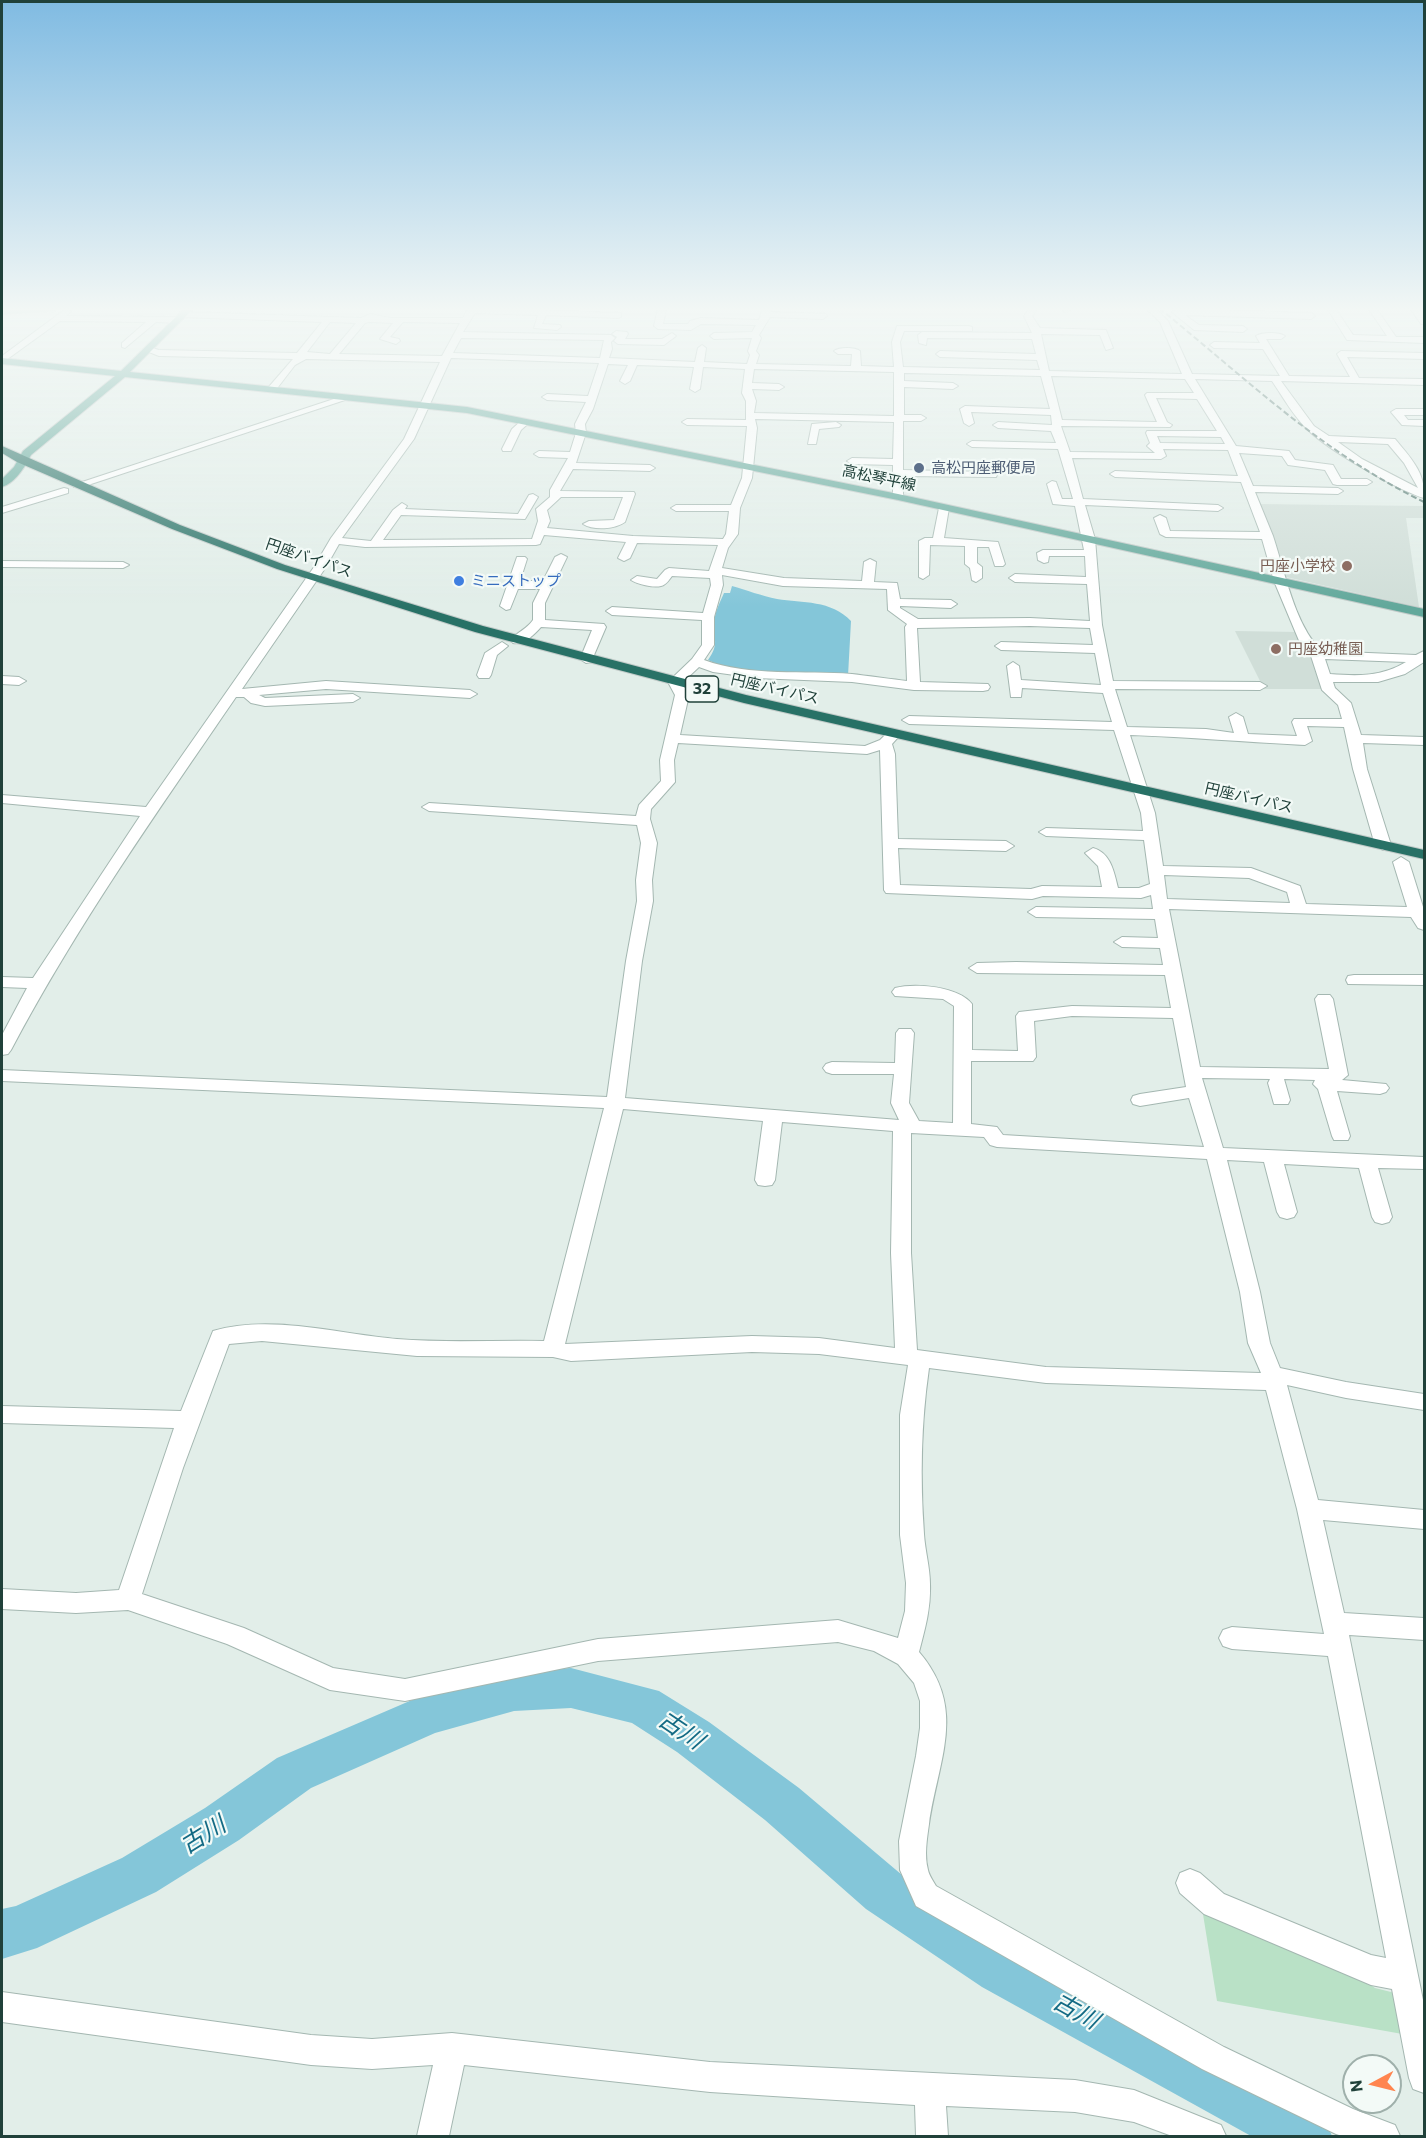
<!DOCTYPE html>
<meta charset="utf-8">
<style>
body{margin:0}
#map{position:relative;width:1426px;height:2138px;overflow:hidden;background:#e2eee9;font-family:Commissioner,sans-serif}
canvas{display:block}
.frame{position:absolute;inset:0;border:3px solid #20413a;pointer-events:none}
.north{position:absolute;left:1342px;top:2054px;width:60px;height:60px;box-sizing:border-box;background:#f3faf7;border:2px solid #9fb0ab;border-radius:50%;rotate:263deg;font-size:16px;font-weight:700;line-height:24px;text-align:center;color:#20413a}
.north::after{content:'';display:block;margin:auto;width:21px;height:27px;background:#ff854f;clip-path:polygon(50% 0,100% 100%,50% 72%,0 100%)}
</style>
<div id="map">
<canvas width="1426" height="2138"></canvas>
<div class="frame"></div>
<div class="north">N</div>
</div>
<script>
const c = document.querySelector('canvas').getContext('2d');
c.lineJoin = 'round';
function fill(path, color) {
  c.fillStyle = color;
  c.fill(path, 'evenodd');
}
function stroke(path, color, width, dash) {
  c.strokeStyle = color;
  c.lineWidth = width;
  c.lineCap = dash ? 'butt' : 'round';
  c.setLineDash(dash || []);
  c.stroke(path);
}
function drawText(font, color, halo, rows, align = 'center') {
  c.font = font + ' Commissioner,"Noto Sans JP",sans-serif';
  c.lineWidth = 4.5;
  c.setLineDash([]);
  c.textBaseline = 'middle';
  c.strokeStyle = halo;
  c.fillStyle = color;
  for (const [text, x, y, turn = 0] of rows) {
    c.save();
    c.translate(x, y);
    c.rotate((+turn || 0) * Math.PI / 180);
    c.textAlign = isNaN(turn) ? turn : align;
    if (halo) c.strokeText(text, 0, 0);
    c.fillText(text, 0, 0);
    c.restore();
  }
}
fill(new Path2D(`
 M1259 504 1424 506V518H1406L1419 607 1286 577Z
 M1235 631 1298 632 1315 656 1324 689H1264Z`), '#d0ded8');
fill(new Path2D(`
 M1202 1908 1348 1969 1375 1988 1399 1994 1408 2035 1217 2001Z`), '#b9e1c6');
fill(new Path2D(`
 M732 586C746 590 762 596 777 599 803 603 831 600 851 621L848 676C809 674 741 678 708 660 720 643 713 640 714 622 715 612 720 602 724 593H730Z`), '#84c6d9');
fill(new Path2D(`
 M571 1668 659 1691 709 1722 799 1788 902 1875 1018 1951 1324 2117 1332 2136H1251L982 1987 866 1909 765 1820 677 1752 632 1723 571 1708 514 1711 435 1733 311 1788 239 1840 156 1892 37 1948 2 1959V1909L16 1906 122 1858 205 1808 277 1758 412 1700 514 1671Z`), '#84c6d9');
const minor = new Path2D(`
 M67 308 71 311 66 316 178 317 182 320 178 323 156 322 125 348 122 347V343L146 322 60 321 2 363V356Z
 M468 308 621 313V317L618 318 546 315 542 324 560 325 561 327 557 330 534 328 538 315 475 313 463 332 611 335 615 338 611 342 612 349 609 358 695 362 698 348 702 345 706 348 704 362 747 364 750 355 748 351 752 338 714 339 710 336 714 333 752 332 756 325 701 324 691 330 658 329 654 326 658 308H666L663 324H688L690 321 701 318 759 320 763 308H771V312L826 314 827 316 823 319 770 317 759 335 761 338 756 351 759 355 756 364 851 366 852 354H838L834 351C839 347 855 347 860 351L861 366 894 367 892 342 897 326H969L972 327V331H904L900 342 903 367 1040 370 1037 360 940 357 936 354 940 351 1036 354 1032 339 927 338 926 345 919 343 918 335 922 332 1032 333 1024 316 1030 308H1038L1032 316 1040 328 1106 330 1113 348 1106 350 1100 335 1041 334 1049 371 1182 374 1160 322 1146 308H1155L1168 321 1192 374 1280 376 1263 349 1214 348 1210 345 1214 342 1260 343 1256 336C1262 332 1279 332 1285 336L1281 339H1266L1289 376 1350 377 1337 354 1341 351 1424 353V359L1347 357 1359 378 1424 379V385L1281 381 1314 426 1329 436 1395 439C1410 457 1426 473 1424 498 1397 490 1328 450 1308 430 1294 417 1283 397 1272 381L1195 379 1236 446 1289 451 1295 460 1333 465 1341 479H1367L1372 482 1367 485H1337L1333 484 1325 470 1288 465 1282 456 1239 453 1253 486 1338 488 1343 491 1338 494 1255 492C1261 507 1267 521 1273 536 1285 572 1294 623 1321 651L1416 655 1424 651V662L1405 674 1378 682H1333L1335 688 1351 703 1361 735 1424 737V745L1363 743 1367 769 1391 845 1388 848 1383 850 1375 845 1353 769 1344 727 1307 726 1312 741 1305 745C1246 742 1189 737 1130 735L1155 813 1163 866 1251 868 1300 886 1306 904 1407 907 1393 862 1401 857 1409 862 1424 910V930L1418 928 1411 917 1169 909 1200 1067 1329 1069 1315 999 1318 995H1330L1333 999 1348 1075 1342 1080 1386 1084 1389 1088 1386 1092 1380 1094 1337 1091 1350 1136 1348 1140H1334L1332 1136 1318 1089 1313 1084 1315 1080 1284 1079 1290 1100 1288 1104H1274L1268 1083 1270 1079 1202 1078 1223 1148 1424 1157V1169L1378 1168 1392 1217 1389 1222 1382 1224 1375 1222 1372 1217 1359 1168 1284 1164 1297 1212 1294 1217 1287 1219 1280 1217 1277 1212 1264 1162 1227 1160 1260 1292 1270 1343 1280 1368 1346 1382 1424 1394V1410L1346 1398 1287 1385 1318 1500 1424 1510V1529L1323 1520 1344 1613 1424 1618V1640L1349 1635 1424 2005V2093L1413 2089 1409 2078 1392 1989 1371 1985 1204 1914 1180 1893 1176 1883 1180 1873 1190 1869 1200 1873 1224 1894 1371 1955 1386 1958 1328 1656 1232 1649 1223 1646 1219 1638 1223 1630 1232 1627 1324 1634 1297 1509 1266 1390 1046 1383 929 1368C921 1423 920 1478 924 1534 925 1551 930 1567 930 1584 931 1608 925 1629 919 1652 968 1709 938 1760 929 1824 927 1838 924 1856 928 1870 929 1875 933 1881 936 1886L1224 2047 1353 2109 1395 2125 1400 2136H1342L1336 2134 1202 2069 916 1906 900 1870 899 1841 916 1756 920 1728V1701L914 1683 898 1664 874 1651 838 1642 598 1661 405 1701 330 1690 227 1644 128 1610 76 1613 2 1609V1589L76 1593 119 1590 174 1428 2 1423V1406L181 1411 213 1331C271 1314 338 1334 397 1339 446 1343 495 1340 544 1341L604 1108 2 1081V1070L607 1097 626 961 637 901 636 880 641 843 637 825 429 811 422 807 429 803 636 816 639 805 661 781 660 760 675 695 668 682 692 659 702 645V620L612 615 606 611 612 607 703 613 711 585 710 578 672 576C669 580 666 585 661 586 653 588 637 584 631 580L637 576 657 579 665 570 669 568 709 571 718 545 637 543 630 558 624 561 618 558 626 542 544 535 540 544 536 545 365 547 339 544 326 567 242 689 326 681 470 690 477 694 470 698 326 689 259 695 265 698 353 694 360 698 353 702 265 706 251 703 244 697H236C157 812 76 927 11 1050L8 1054 2 1055V1035L27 988 2 987V977L33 978 140 816 2 803V795L146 807 314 567 331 538 404 439 440 362 306 359 295 365 275 391 272 392 267 389 293 359 159 356 144 350 148 347 159 350 297 353 322 322 181 317V313L184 312 361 318 370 314 391 318H463ZM330 322 356 323 330 354 307 352ZM369 322 393 323 380 339 396 344 400 341 399 339 390 337 403 322 460 323 442 356 339 354 365 323ZM461 338 604 340 600 358 453 353ZM451 358 599 363 588 396 547 394 542 397 547 400 586 402 575 424 576 433 570 452 539 451 534 454 539 457 568 458 550 490V497L536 509 538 521 532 539 383 540 401 515 525 519 538 497 533 494 529 495 518 514 405 509 407 506 402 503 393 510 371 541 342 538 414 439ZM608 364 628 365 620 381 625 384 630 381 637 365 694 367 690 389 695 392 700 389 703 367 745 369 742 393 746 401V420L687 419 682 422 687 425 747 426 742 478 731 505H676L671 508 676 511H729L726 534 723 539 633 536 547 528 550 521 547 510 561 497H623L614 520 589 521 583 524C594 531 615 529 625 522L635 494 634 492 560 491 573 469 650 471 655 468 650 465 576 463 586 433 585 424 593 409ZM754 369 894 372V416L754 413 756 401 752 389 779 390 784 387 779 384 752 383ZM904 373 1041 376 1050 409 965 406 960 409 964 423 969 426 974 423 971 412 1051 415 1052 425 998 422 993 425 998 428 1051 431 1056 443 972 441 967 444 972 447 1058 449 1073 499H1062L1056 482 1052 481 1047 484 1053 504 1075 506 1084 550H1043L1037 553 1038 560 1044 563 1048 562 1049 556H1085L1086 577 1015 574 1009 578 1015 582 1087 584 1090 621 1030 618 918 619 900 608V606L951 608 957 604 951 600 900 599 897 583 874 582 876 562 870 559 864 562 862 581 784 578 722 568 728 548 738 534 740 508 752 478 757 428 755 419 894 422 893 459 852 458 847 461 852 464 893 465V497L898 500 903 497V476L996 477 997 475 992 472 903 470V421H921L926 418 921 415H904V387L953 389 958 386 953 383 904 381ZM1051 376 1185 379 1194 393H1147L1145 395 1157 422 1062 420ZM1156 398 1197 399 1217 431H1147L1146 433 1150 443 1147 446 1155 453 1070 452 1061 426 1170 427 1172 425 1167 422ZM1157 436 1221 437 1225 444 1160 443ZM1338 442 1388 444 1404 463 1418 488 1362 459ZM1163 449 1228 450 1238 476 1115 471 1110 474 1115 477 1241 482 1260 532 1170 531 1166 518 1160 515 1154 518 1160 534 1166 537 1262 539 1274 581 1300 643 1311 656 1322 690 1338 705 1342 719H1294L1292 722 1297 736 1248 734 1243 717 1236 713 1229 717 1234 733 1206 729 1127 727 1115 689 1260 690 1267 686 1260 682 1113 681 1102 625 1095 539 1085 505 1218 511 1223 508 1218 505 1083 499 1072 458 1161 459 1166 456ZM722 575 783 586 887 589 888 610 907 624 905 627 907 681C889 679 870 676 852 674 804 670 750 677 704 660L714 645V617L723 585ZM1030 626 1090 628 1093 645 1001 642 995 646 1001 650 1095 653 1101 685 1021 680 1019 666 1013 662 1007 666 1011 697H1021L1022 688 1103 693 1112 722 909 716 902 720 909 724 1114 730 1141 813 1143 831 1046 828 1039 832 1046 836 1144 840 1150 884 1139 888H1118C1114 872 1111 853 1093 848L1085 853 1098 866 1102 887 1042 886 1031 889 900 885 898 848 1006 851 1014 846 1006 841 898 839 895 754 892 744 901 734 899 731H889L880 740 865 746 680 735 689 695 682 683 699 667 713 672 756 678 852 682 914 690 983 691 988 690 990 687 988 684 920 682 917 628ZM1325 659 1406 662C1381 677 1358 676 1330 674ZM678 743 867 754 880 750 884 890 886 893 1032 899 1043 896 1141 898 1151 895 1153 909 1036 907 1028 912 1036 917 1155 919 1158 938 1122 937 1114 942 1122 947 1160 948 1163 965 1016 962 977 963 969 968 977 973 1165 975 1171 1008 1072 1006 1019 1012 1016 1016 1018 1051 972 1050V1004C958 986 915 983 895 988L892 992 895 996 943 999 954 1006 953 1123 919 1121 909 1103 914 1033 911 1029H899L896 1033 895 1063 832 1062 826 1064 823 1068 826 1072 832 1074H894L891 1103 899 1120 625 1098 642 961 653 901 652 880 657 843 650 819 651 809 675 782 674 760ZM1164 875 1249 878 1287 892 1290 903 1167 899ZM1072 1016 1173 1018 1186 1087 1140 1094 1133 1096 1131 1100 1133 1104 1140 1106 1189 1098 1204 1147 1003 1135 997 1127 971 1124V1061H1033L1036 1057 1034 1021ZM623 1109 763 1121 755 1180 758 1185 765 1186 772 1185 775 1180 782 1122 893 1131 891 1253 895 1348 819 1338 752 1336 565 1344ZM911 1133 984 1137 990 1145 997 1147 1207 1159 1240 1292 1248 1343 1261 1373 1046 1367 917 1350 911 1253ZM262 1341 417 1356 553 1357 571 1361 752 1352 819 1354 908 1365 900 1415V1535L906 1583 905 1611 898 1638 838 1620 598 1639 405 1679 333 1668 244 1628 142 1594 183 1468 229 1344Z
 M1061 308H1069L1070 310 1066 313Z
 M1327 308H1335L1353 335 1387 336 1368 308H1376L1396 337H1424V343L1347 340Z
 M1410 308H1418L1424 317V324H1421Z
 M1178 309 1311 313 1315 316 1311 319 1185 315 1199 325 1243 326 1247 329 1243 332 1194 330 1172 312Z
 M616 331 627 332 628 334 625 339H662L672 333 676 336 664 345 618 344 614 341 617 337 612 334Z
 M346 395 354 397 82 487H74L73 485Z
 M1396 409H1424V415H1404L1408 420H1424V426L1402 425 1391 412Z
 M522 420 530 422 521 430 511 451H503L502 449 512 429Z
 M836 422 841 425 839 427 819 429 816 444H808L812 424Z
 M64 488 68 489V493L2 513V507Z
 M944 505 949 508 944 538 998 542 1005 564 1003 566H995L989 547H977V563L982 567V578L976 582 972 580 970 568 965 564V546L930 545 929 575 923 579 919 577V541L925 538H933L939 508Z
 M561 554 567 557 545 603V620L604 624 606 627 591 662 586 663 580 659 592 630 541 627C534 635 524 645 513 643L511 640C517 632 527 629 533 620V603L540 589H518L510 609 506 610 500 606 517 557H525L527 559 520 581H543L555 557Z
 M2 561 123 562 129 565 123 568 2 567Z
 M502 642 508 646 497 655 491 675 489 678H479L477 675 485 653Z
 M2 676 19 677 26 681 19 685 2 684Z
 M1354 975H1424V985L1348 984 1346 980 1348 976Z
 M2 1992 311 2035 372 2039 452 2033 710 2062 1075 2080 1134 2090 1221 2125 1226 2136H1172L1134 2122 1075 2112 946 2106 948 2136H916L915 2105 710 2092 464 2065 449 2136H417L433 2065 372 2069 311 2065 2 2022Z`);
const major = new Path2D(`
 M23 308H58L54 311 2 314V310Z
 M185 308H194L130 372 467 407 898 494 1424 609V617L898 500 467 413 125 377 31 455C25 467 15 483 2 487V479L14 467 23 451 115 376 2 364V358L121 371Z`);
const highway = new Path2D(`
 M2 446 180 525 285 565 483 626 746 695 1424 850V859L744 703 475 632 277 569 172 529 17 462 2 453Z`);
stroke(minor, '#a4b7b1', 2);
stroke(major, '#c1cac8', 2);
stroke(highway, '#c1cac8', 2);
fill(minor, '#fff');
fill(major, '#62a89b');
fill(highway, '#287166');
stroke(new Path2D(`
 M1159 308C1248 380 1318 450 1424 502`), '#5a7d76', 2, [6, 3]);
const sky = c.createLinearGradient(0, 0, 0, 607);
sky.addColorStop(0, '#80bbe2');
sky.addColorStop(0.51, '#f2f7f5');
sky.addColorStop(1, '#f2f7f500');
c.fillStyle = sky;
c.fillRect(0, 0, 1426, 607);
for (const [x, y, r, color] of [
 [919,468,6,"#5c6f8a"],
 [1347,566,6,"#8d6e63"],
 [459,581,6,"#3f7fe0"],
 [1276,649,6,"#8d6e63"]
]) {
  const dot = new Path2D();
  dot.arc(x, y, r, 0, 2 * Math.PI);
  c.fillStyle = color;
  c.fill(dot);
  stroke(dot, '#f3faf7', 2);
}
drawText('15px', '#4e5e75', '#f3faf7', [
 ["高松円座郵便局",931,468]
], 'left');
drawText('15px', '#20413a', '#f3faf7', [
 ["高松琴平線",879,478,12],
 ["円座バイパス",309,558,19],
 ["円座バイパス",775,689,13],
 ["円座バイパス",1249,798,13]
]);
drawText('15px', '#785e54', '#f3faf7', [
 ["円座小学校",1335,566],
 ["円座幼稚園",1288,649,"left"]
], 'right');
drawText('15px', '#366cbe', '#f3faf7', [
 ["ミニストップ",471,581]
], 'left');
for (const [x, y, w] of [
 [702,689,33]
]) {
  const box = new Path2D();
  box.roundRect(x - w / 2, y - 13, w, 26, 4.5);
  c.fillStyle = '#f3faf7';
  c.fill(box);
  stroke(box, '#20413a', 1.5);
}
drawText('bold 16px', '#20413a', null, [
 ["32",702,689]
]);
drawText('italic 24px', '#136a84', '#f3faf7', [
 ["古川",681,1730,34],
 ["古川",203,1835,-32],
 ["古川",1076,2011,29]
]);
</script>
